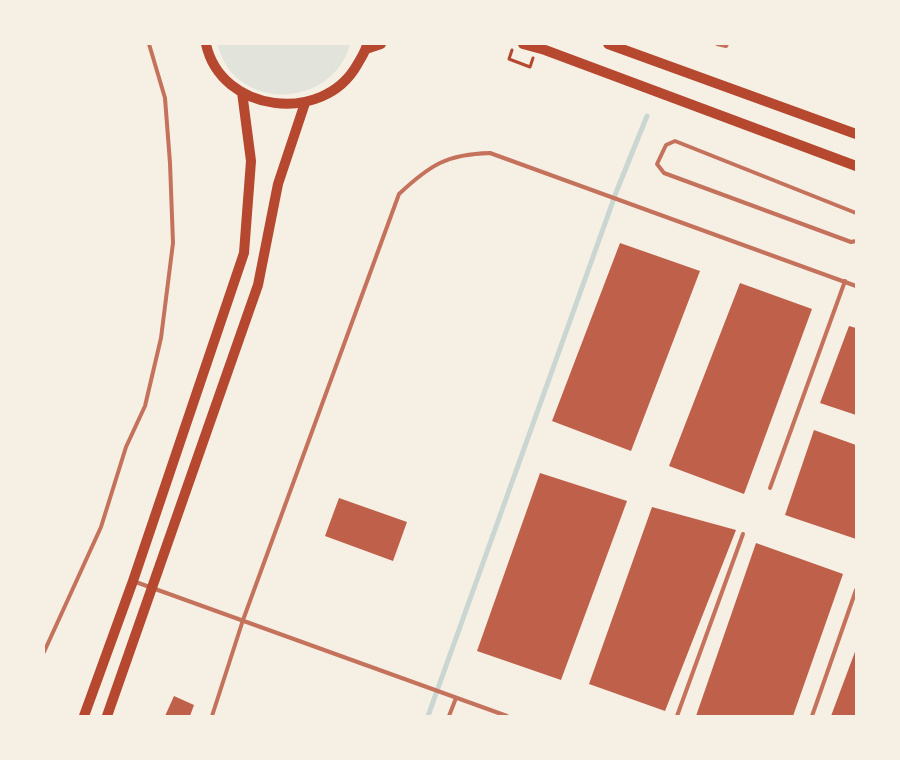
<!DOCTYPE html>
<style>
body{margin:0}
#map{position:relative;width:900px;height:760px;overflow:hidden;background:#f6efe4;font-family:"Titillium Web",sans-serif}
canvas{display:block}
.frame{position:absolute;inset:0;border:45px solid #f6efe4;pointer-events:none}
</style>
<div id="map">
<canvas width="900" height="760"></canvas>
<div class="frame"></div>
</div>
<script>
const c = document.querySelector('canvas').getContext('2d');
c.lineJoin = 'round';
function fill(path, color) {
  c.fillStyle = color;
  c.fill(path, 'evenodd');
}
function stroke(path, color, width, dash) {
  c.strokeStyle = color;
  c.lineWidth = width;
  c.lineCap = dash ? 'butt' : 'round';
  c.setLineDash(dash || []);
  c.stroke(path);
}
fill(new Path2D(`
 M217 44H350C338 93 273 111 236 77 226 68 221 56 217 44Z`), '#e2e4dc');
stroke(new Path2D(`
 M428 716 617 190 647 116`), '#c9d6d2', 5);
fill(new Path2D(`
 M620 243 700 271 631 451 552 421Z
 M740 283 812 309 744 494 669 466Z
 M849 326 856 328V415L820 403Z
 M814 430 856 445V539L785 515Z
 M540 473 627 501 561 680 477 651Z
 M339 498 407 522 393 561 325 536Z
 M652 507 736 530 665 711 589 684Z
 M756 543 843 574 793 716H696Z
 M856 649V716H831Z
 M174 696 194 705 190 716H165Z`), '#bf614a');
stroke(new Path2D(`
 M512 50 509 59 530 67 533 58`), '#b5482f', 3);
stroke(new Path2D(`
 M717 44 726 46 727 44
 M856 213 675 141 666 145 657 164 664 173 851 242 856 241
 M770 488 845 281
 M133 581 507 716
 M44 652 101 527 126 447 145 406 161 338 173 243 170 163 165 98 149 44
 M212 716 243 620 399 194C430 165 447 154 490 153L856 286
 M449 716 456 698
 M677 716 743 534
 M812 716 856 590`), '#c5725c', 4);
stroke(new Path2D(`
 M206 44C221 113 323 125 357 65 361 58 366 51 367 44
 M523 44 545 50 856 166
 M608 44 856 134
 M366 49 381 44
 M84 716 133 581 244 253 251 161 242 92
 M107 716 258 285 278 184 305 103`), '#b5482f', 10);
</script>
